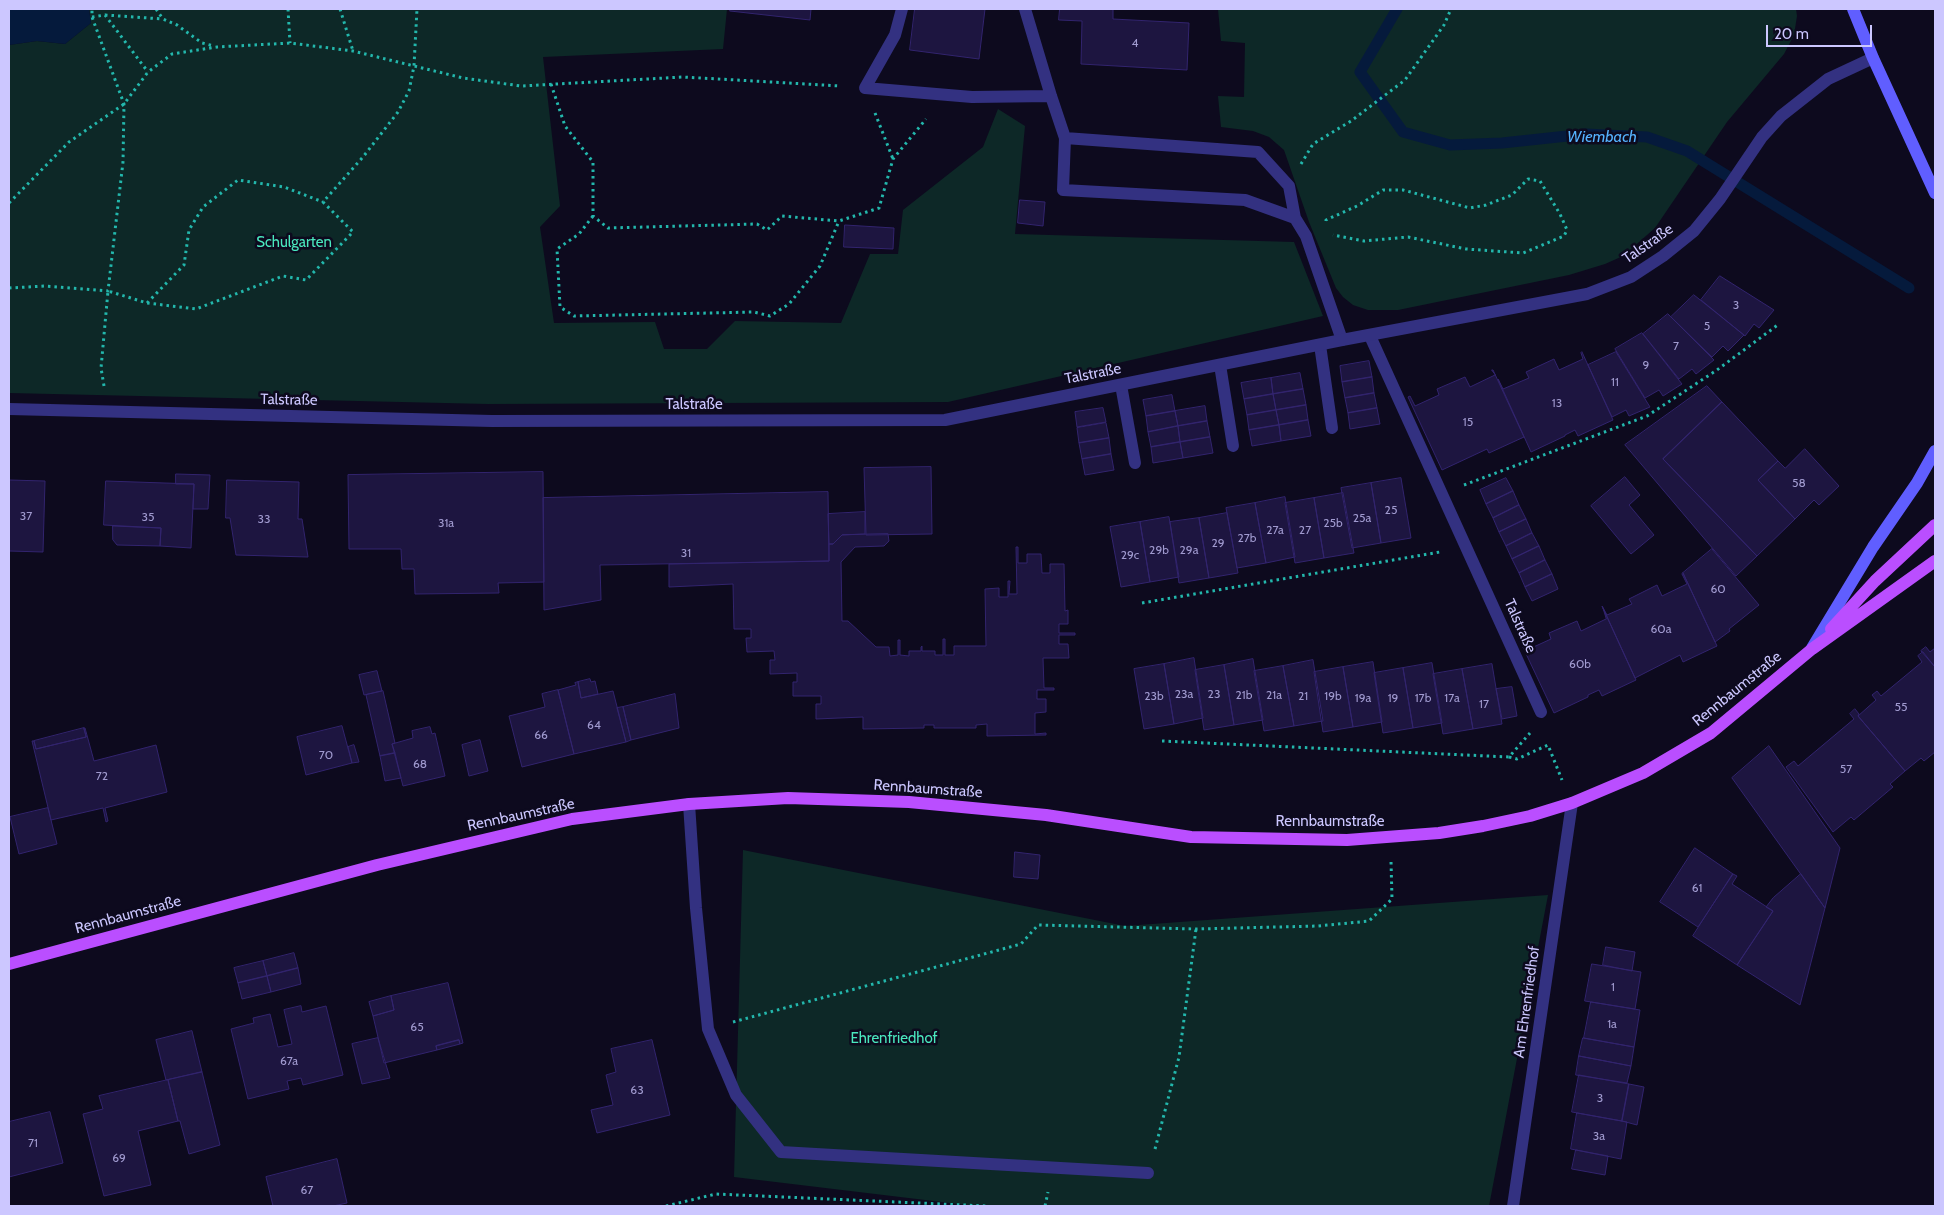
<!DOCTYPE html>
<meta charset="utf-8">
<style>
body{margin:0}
#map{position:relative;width:1944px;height:1215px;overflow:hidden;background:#0d0a1e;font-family:Cabin,sans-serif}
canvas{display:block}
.frame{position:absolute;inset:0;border:10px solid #ccc7ff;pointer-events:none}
.scale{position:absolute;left:1766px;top:25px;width:106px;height:22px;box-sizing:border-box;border:2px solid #ccc7ff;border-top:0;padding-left:6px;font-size:15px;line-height:18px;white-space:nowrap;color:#ccc7ff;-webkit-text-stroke:4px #0d0a1e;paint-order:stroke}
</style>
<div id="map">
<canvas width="1944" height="1215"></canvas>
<div class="frame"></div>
<div class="scale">20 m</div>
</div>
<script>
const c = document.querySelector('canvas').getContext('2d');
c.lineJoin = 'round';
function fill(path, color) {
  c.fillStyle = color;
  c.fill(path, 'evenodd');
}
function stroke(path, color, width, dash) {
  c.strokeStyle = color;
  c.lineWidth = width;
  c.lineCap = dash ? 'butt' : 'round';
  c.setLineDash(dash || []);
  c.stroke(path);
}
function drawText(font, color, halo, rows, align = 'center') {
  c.font = font + ' Cabin,sans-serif';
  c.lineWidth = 5;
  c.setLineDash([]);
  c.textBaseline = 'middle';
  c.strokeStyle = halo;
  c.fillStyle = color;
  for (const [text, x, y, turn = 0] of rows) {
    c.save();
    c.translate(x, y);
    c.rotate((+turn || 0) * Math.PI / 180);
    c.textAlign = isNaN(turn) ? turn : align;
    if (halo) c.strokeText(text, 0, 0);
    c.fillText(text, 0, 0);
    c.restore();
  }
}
fill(new Path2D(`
 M89 9H727L723 49 543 57 560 206 540 227 554 323 655 322 664 349H707L735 321 841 323 870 254H898L903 210 983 147 998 109 1025 126 1015 234 1294 242 1323 316 948 402 488 404 9 393V45L37 41 65 44 91 23Z
 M1218 9H1796L1797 16 1794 35 1784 54 1727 122 1655 228 1623 256 1605 264 1569 275 1398 310H1368L1353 305 1343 297 1336 288 1309 222 1284 150 1269 137 1253 131 1221 127 1218 96 1244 97 1245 43 1221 41Z
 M743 850 1125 926 1548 895 1489 1206H975L734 1177Z`), '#0d2827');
fill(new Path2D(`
 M9 9H89L91 23 65 44 37 41 9 45Z`), '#051a3c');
stroke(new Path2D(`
 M1397 9 1360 72 1403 132 1450 145 1502 143 1586 134 1647 137 1687 151 1909 288`), '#051a3c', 11);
const building = new Path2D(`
 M731 9H811L810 20 730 11Z
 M915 9H985L979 59 910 50Z
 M1060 9H1113V19L1189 23 1187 70 1081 64 1082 21 1059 20Z
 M1020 200 1045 202 1043 226 1018 223Z
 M845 225 894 228 893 249 844 247Z
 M1720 276 1774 310 1759 328 1754 324 1745 336 1701 300Z
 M1694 295 1744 335 1728 351 1723 346 1712 357 1671 317Z
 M1668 314 1714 360 1696 374 1692 369 1679 379 1643 334Z
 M1642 333 1682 384 1663 396 1659 390 1645 398 1615 349Z
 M1582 352 1613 420 1578 436 1575 430 1565 435V436L1531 452 1498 379 1503 389 1529 378 1526 372 1554 359 1559 370 1583 359 1581 353Z
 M1616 352 1650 407 1629 416 1626 410 1612 417 1588 365Z
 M1369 361 1372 377 1342 382 1340 366Z
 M1492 370H1493L1524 437 1489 453 1487 449 1442 470 1408 397 1410 396 1415 406 1439 395 1437 389 1465 377 1470 387 1495 375Z
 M1300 373 1303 389 1273 394 1271 378Z
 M1372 377 1374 393 1345 398 1342 382Z
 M1271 378 1273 394 1244 399 1241 383Z
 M1707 386 1722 402 1663 459 1757 556 1736 576 1625 445Z
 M1303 389 1306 405 1276 410 1273 394Z
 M1374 393 1377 408 1348 413 1345 398Z
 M1273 394 1276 410 1247 415 1244 399Z
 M1172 395 1175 411 1146 416 1143 400Z
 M1722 402 1778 461 1758 480 1795 519 1757 556 1663 459Z
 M1306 405 1308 420 1279 425 1276 410Z
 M1205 406 1207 421 1178 426 1175 411Z
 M1103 408 1106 422 1077 427 1075 412Z
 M1377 408 1380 424 1350 429 1348 413Z
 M1276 410 1279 425 1249 430 1247 415Z
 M1175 411 1178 426 1148 432 1146 416Z
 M1308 420 1311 436 1281 441 1279 425Z
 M1207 421 1210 437 1180 442 1178 426Z
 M1106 423 1109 438 1079 443 1077 428Z
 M1279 425 1281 441 1252 446 1249 430Z
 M1178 426 1180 442 1151 447 1148 432Z
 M1210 437 1213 453 1183 458 1180 442Z
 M1109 438 1111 454 1082 459 1079 443Z
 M1180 442 1183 458 1153 463 1151 447Z
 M1805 449 1839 486 1819 505 1814 500 1795 519 1758 480 1778 461 1785 468Z
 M1111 454 1114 470 1085 475 1082 459Z
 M931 467 932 534 866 535 864 468Z
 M543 472 544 582 498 583 499 593 415 594 414 569H402L401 549H349L348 475Z
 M176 474 210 475 208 509H193L194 484H176Z
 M1625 477 1640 495 1629 505 1654 535 1631 554 1591 506Z
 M1401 478 1411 538 1381 543 1371 483Z
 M1506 478 1513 491 1486 504 1480 490Z
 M9 480 45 481 43 552 9 551Z
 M227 480 299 482 298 519H302L308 557 236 555 230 518H226Z
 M106 481 194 484 191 548 160 546 161 528 104 525Z
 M1371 483 1381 543 1352 548 1341 488Z
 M1513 491 1519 505 1493 518 1486 504Z
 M828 492 829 561 600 565 601 600 544 610 543 498Z
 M1343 493 1354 553 1324 558 1314 498Z
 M1285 497 1295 557 1266 563 1255 503Z
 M1314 498 1324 558 1295 563 1285 503Z
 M1255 503 1266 563 1237 568 1226 508Z
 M1519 505 1526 519 1499 532 1493 518Z
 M865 512V534L842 535 833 544H829L828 514Z
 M1227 513 1238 573 1209 578 1199 518Z
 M1169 517 1179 577 1150 582 1140 522Z
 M1199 518 1209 578 1179 583 1170 522Z
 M1526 519 1532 533 1506 546 1499 532Z
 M1140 522 1150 582 1121 587 1110 527Z
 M113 526 161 528 160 546 117 545 113 540Z
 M1532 533 1539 546 1512 559 1506 546Z
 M888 534 889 541 884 546 855 547 841 562 842 621H848L876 647H889L890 656 898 655V640H900V655L909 656V651H921V647L922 646V651H935V655H943V639H945V655H954V646H986L985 589 999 588V597H1008V581H1010L1009 594H1017L1016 547H1018V563H1027V554H1041L1042 573H1050V564H1064L1065 611 1068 610V624H1059V633H1075V635H1059V644H1068L1069 658H1043L1044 688H1054V690H1037V699H1046V712L1035 713V734L1046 733V735L987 736V724L976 725V728H934V725H924V728L863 729V717L816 719V704H821V696H793V682H797V673L770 674V660H775L774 651 747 652 746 638H751V629H734L733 584 669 587V564L829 561V544H833L842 535Z
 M1539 546 1545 560 1519 573 1512 559Z
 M1712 549 1759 605 1729 629 1730 631 1715 642 1683 573Z
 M1545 560 1552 574 1525 587 1519 573Z
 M1683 573 1717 646 1683 662 1680 655 1635 678 1602 606 1607 615 1632 604 1629 599 1657 585 1662 596 1687 584 1682 574Z
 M1552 574 1558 589 1532 601 1525 587Z
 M1603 608 1636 680 1602 696 1599 690 1588 695V697L1554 713 1520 641 1522 640 1527 650 1551 639 1549 633 1577 621 1581 631 1606 619Z
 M1926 647 1930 652 1935 648V667L1921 651Z
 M1923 652 1935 667V752L1924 761 1921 758 1905 771 1858 716 1876 700 1872 695 1877 691 1881 696 1922 662 1918 656Z
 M1194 658 1203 718 1174 724 1164 664Z
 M1253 659 1263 720 1234 725 1224 665Z
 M1313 660 1323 721 1294 726 1283 666Z
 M1373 662 1382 722 1353 727 1343 667Z
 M1432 663 1442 723 1413 728 1403 668Z
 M1164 664 1174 724 1144 729 1134 669Z
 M1492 664 1502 724 1473 729 1462 669Z
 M1224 665 1234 725 1204 730 1195 670Z
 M1283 666 1294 726 1264 731 1254 671Z
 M1343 667 1353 727 1323 732 1314 672Z
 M1403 668 1413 728 1383 733 1374 673Z
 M1462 669 1473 729 1443 734 1433 674Z
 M377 671 382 691 364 695 359 675Z
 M590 679 591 682 595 681 598 694 581 698 578 682Z
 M578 682 581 698 613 691 626 742 574 754 558 690 576 685 575 683Z
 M1512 687 1517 716 1502 719 1496 689Z
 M558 690 574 754 522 767 509 716 545 707 542 694Z
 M383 691 395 743 392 744 395 753 380 756 366 695Z
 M675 694 679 728 631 740 623 707Z
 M623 707 631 740 626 742 617 708Z
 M1855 709 1859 714 1858 716 1905 771 1890 784 1893 787 1854 820 1851 817 1833 832 1786 767 1794 761 1798 766 1854 719 1850 714Z
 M342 726 352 763 306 775 297 737Z
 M430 727 432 734 435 733 445 776 403 786 392 744 413 738 412 731Z
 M84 728H85L94 761 156 745 167 792 105 808 108 821 106 822 103 808 51 820 32 741H34L36 749 86 737Z
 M84 728 86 737 36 749 34 741Z
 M480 740 488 771 469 776 462 745Z
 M354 745 359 762 352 763 348 747Z
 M1769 746 1840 848 1825 908 1732 778Z
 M395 753 401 778 385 781 380 756Z
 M48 808 57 844 19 854 10 817Z
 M1695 848 1733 874 1698 927 1660 902Z
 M1015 852 1040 855 1038 879 1014 877Z
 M1733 874 1737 876 1732 884 1773 911 1737 965 1693 936Z
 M1801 874 1825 908 1800 1005 1737 965 1773 911 1766 907 1773 898Z
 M1606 947 1635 952 1632 971 1603 965Z
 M294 953 298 968 267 976 263 961Z
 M263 961 267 976 238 983 234 968Z
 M1592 964 1641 972 1635 1009 1585 1001Z
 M298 968 301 984 271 992 267 976Z
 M267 976 271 992 242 999 238 983Z
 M448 983 463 1043 460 1044 459 1040 436 1046 437 1050 384 1063 373 1016 394 1010 391 996Z
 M391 996 394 1010 373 1016 369 1002Z
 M1591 1002 1640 1010 1634 1047 1584 1038Z
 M301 1006 302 1012 326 1006 343 1075 303 1085 301 1078 287 1081 289 1089 248 1099 231 1029 254 1023 253 1018 270 1014 278 1047 292 1044 284 1010Z
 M192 1031 202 1072 166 1080 156 1040Z
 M378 1038 390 1078 362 1084 352 1044Z
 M1583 1038 1634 1047 1631 1066 1579 1056Z
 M459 1040 460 1044 437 1050 436 1046Z
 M652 1040 670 1115 597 1133 591 1110 613 1105 606 1075 616 1072 611 1049Z
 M1579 1056 1631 1066 1627 1083 1576 1075Z
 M202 1072 220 1145 189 1154 180 1121H178L168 1080Z
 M1579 1075 1629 1084 1622 1121 1572 1112Z
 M168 1080 178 1121 138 1131 151 1185 104 1196 83 1114 103 1109 99 1096Z
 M1629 1084 1644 1087 1637 1125 1622 1121Z
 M50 1112 63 1163 9 1177V1122Z
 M1577 1113 1627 1122 1621 1159 1571 1149Z
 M1576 1150 1608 1156 1605 1175 1572 1169Z
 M337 1159 347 1203 333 1206H273L266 1177Z`);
fill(building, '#1d1540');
stroke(building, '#32246e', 1);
stroke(new Path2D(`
 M156 9 163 19 177 25 202 43 214 46
 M288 9 290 43
 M340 9 353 51
 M105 15 163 19
 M92 17 105 15 148 72
 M551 84 565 126 593 162V216L608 228 757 224 767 230 782 216 839 221 879 208 893 159 926 119
 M875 113 893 159
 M1301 164 1313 144 1351 121 1405 80 1444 25 1451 9
 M9 203 69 142 124 104 148 72 172 54 217 47 290 43 353 51 463 78 521 86 683 77 841 86
 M593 216 579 234 557 249 560 307 574 316 754 312 770 316 789 304 820 266 839 221
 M1326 221V220L1357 206 1383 190H1403L1470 208 1486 205 1512 195 1528 179 1540 181 1560 214 1567 230 1564 236 1523 253 1466 249 1408 237 1364 241 1333 235
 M9 288 45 286 108 291 123 162 124 104 92 17V9
 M147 303 184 265 189 230 203 207 238 180 284 187 323 202
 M104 386 101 368 108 291 147 303 196 309 283 276 306 280 353 232 323 202 363 157 398 112 409 91 414 66 417 9
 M1464 485 1647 416 1717 370 1779 324
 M1142 603 1440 552
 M1162 741 1509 757 1530 733
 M1509 757 1517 759 1548 745 1562 780
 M733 1022 1021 944 1038 925 1196 929 1318 926 1369 921 1392 899 1391 861
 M1155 1149 1179 1057 1196 929
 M666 1206 716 1194 986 1206
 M1045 1206 1048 1192`), '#23b7ac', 3, [2.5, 4]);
stroke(new Path2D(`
 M902 9 895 35 865 88 972 97 1051 96
 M1025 9 1051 96 1065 138
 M1295 218 1245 200 1063 190 1065 138 1258 152 1289 186 1295 218 1306 236 1342 340
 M1370 336 1541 712
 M1320 345 1332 428
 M1220 365 1233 446
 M1121 385 1135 463
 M689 804 696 908 708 1029 736 1095 781 1152 1148 1173`), '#333181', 12);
stroke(new Path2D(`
 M9 409 492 421 945 420 1342 340 1587 294 1631 277 1663 256 1694 231 1720 199 1762 137 1781 116 1828 79 1873 58
 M1513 1206 1572 803`), '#333181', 12);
stroke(new Path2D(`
 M1853 9 1873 58 1935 193
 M1812 648 1873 547 1917 483 1935 451`), '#605eff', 12);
stroke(new Path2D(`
 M1831 629 1875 581 1935 525
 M9 964 377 865 572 819 689 804 788 798 909 802 1046 815 1191 837 1347 840 1439 833 1483 826 1530 816 1572 803 1643 773 1711 733 1812 649 1935 561`), '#ba4eff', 12);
drawText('12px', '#a09acf', null, [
 ["4",1135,43],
 ["3",1736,305],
 ["5",1707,326],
 ["7",1676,346],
 ["9",1646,365],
 ["11",1615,382],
 ["13",1557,403],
 ["15",1468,422],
 ["58",1799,483],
 ["25",1391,510],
 ["37",26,516],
 ["35",148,517],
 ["25a",1362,518],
 ["33",264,519],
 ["31a",446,523],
 ["25b",1333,523],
 ["27a",1275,530],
 ["27",1305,530],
 ["27b",1247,538],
 ["29",1218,543],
 ["29b",1159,550],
 ["29a",1189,550],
 ["31",686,553],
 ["29c",1130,555],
 ["60",1718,589],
 ["60a",1661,629],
 ["60b",1580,664],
 ["23a",1184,694],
 ["23",1214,694],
 ["21b",1244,695],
 ["21a",1274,695],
 ["23b",1154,696],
 ["21",1303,696],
 ["19b",1333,696],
 ["19a",1363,698],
 ["19",1393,698],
 ["17b",1423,698],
 ["17a",1452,698],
 ["17",1484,704],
 ["55",1901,707],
 ["64",594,725],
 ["66",541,735],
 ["70",326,755],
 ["68",420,764],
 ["57",1846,769],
 ["72",102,776],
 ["61",1697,888],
 ["1",1613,987],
 ["1a",1612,1024],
 ["65",417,1027],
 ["67a",289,1061],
 ["63",637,1090],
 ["3",1600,1098],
 ["3a",1599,1136],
 ["71",33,1143],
 ["69",119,1158],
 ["67",307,1190]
]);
drawText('15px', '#4ae8be', '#0d0a1e', [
 ["Schulgarten",294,243],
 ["Ehrenfriedhof",894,1039]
]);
drawText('15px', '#ccc7ff', '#0d0a1e', [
 ["Talstraße",1648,244,-35],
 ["Talstraße",1093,374,-11],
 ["Talstraße",289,400,1],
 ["Talstraße",694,405],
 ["Talstraße",1520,626,66],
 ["Rennbaumstraße",1737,689,-39],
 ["Rennbaumstraße",928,789,4],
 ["Rennbaumstraße",521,815,-12],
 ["Rennbaumstraße",1330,822],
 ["Rennbaumstraße",128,915,-15],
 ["Am Ehrenfriedhof",1527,1002,-82]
]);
drawText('italic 16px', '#55b3ff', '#0d0a1e', [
 ["Wiembach",1602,137]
]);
</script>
